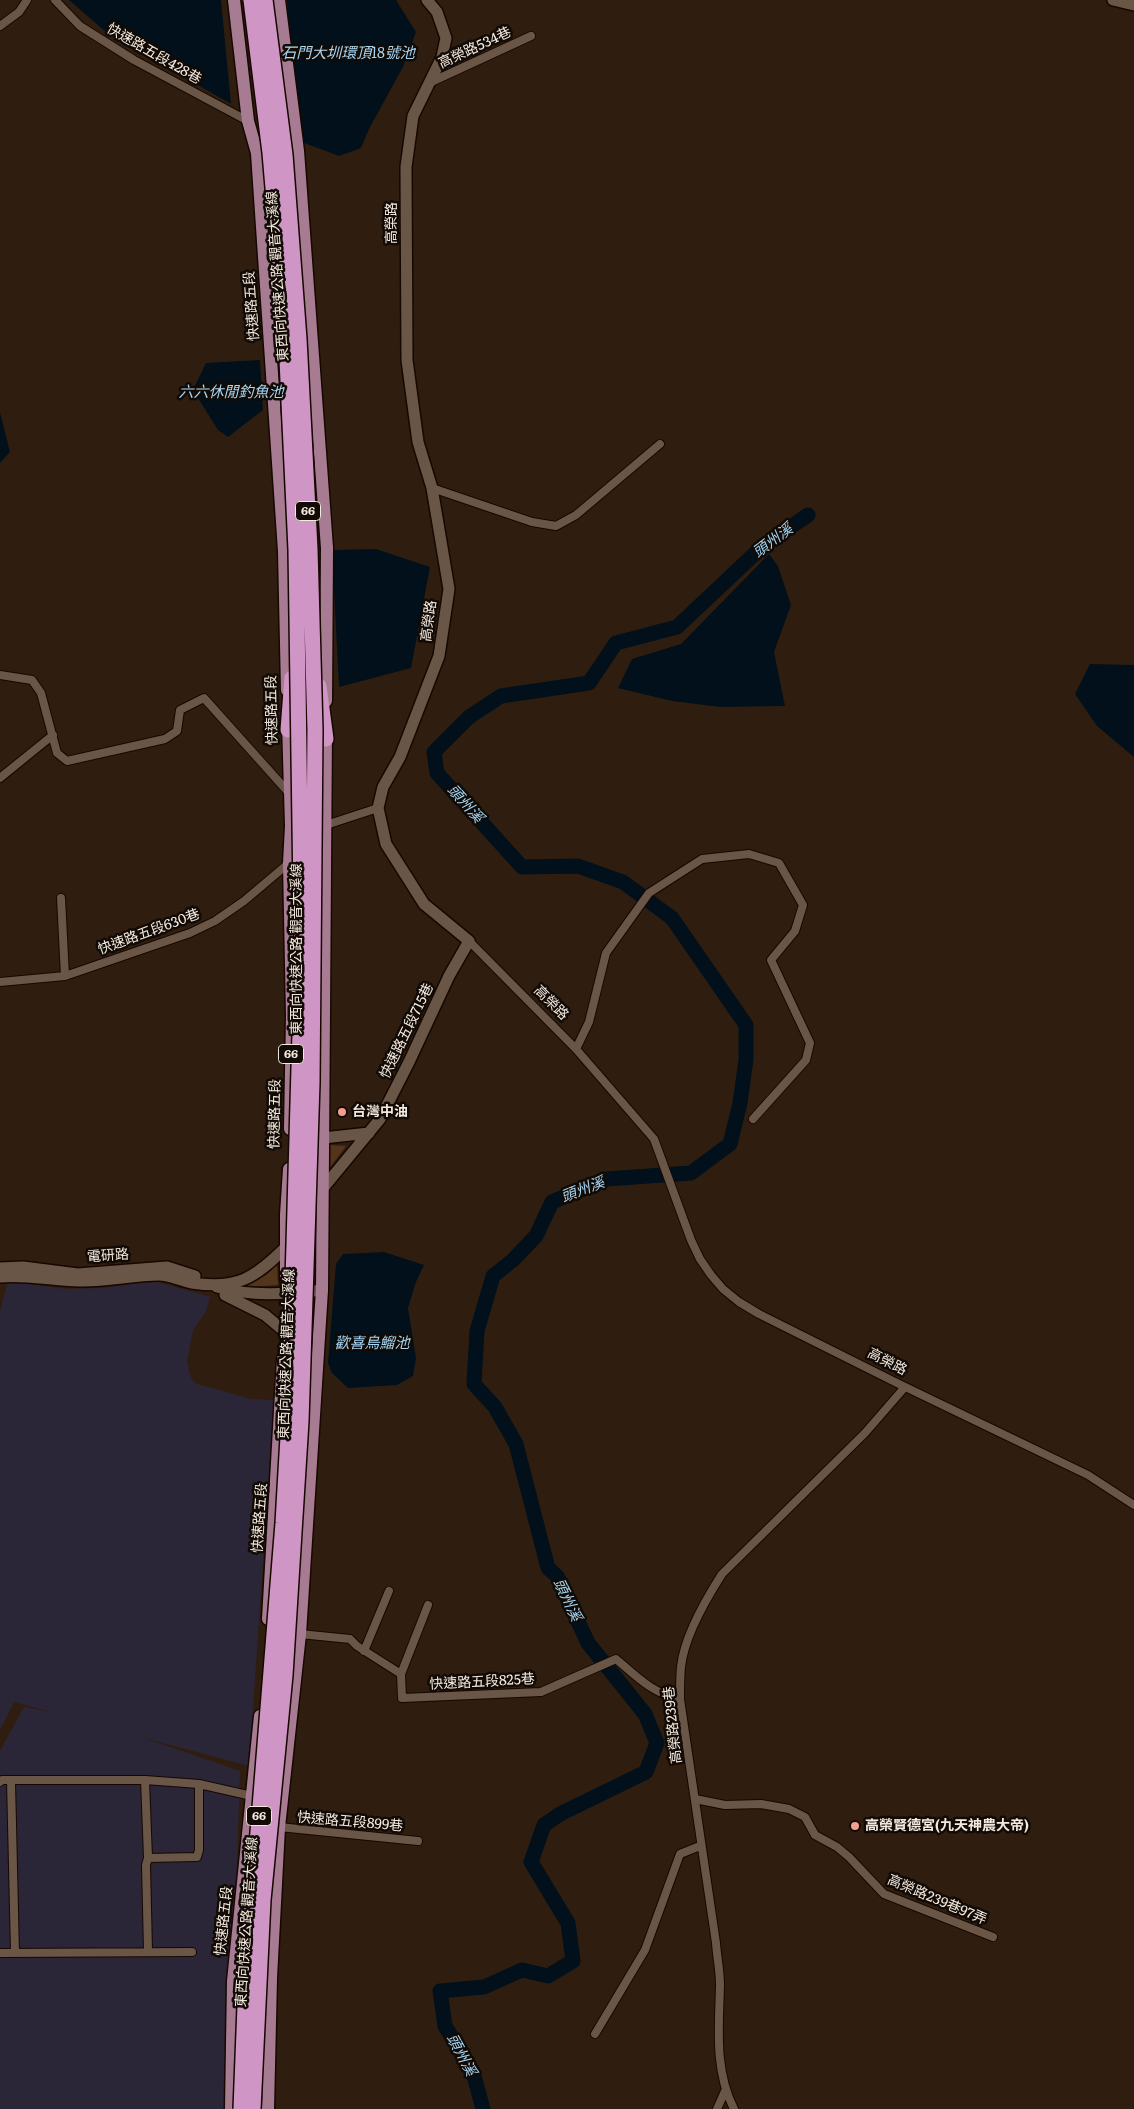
<!DOCTYPE html>
<meta charset="utf-8">
<style>
body{margin:0}
canvas{display:block;background:#2f1e0f}
</style>
<canvas width="1134" height="2109"></canvas>
<script>
const c = document.querySelector('canvas').getContext('2d');
c.lineJoin = 'round';
function fill(path, color) {
  c.fillStyle = color;
  c.fill(path, 'evenodd');
}
function stroke(path, color, width, dash) {
  c.strokeStyle = color;
  c.lineWidth = width;
  c.lineCap = dash ? 'butt' : 'round';
  c.setLineDash(dash || []);
  c.stroke(path);
}
function drawText(font, color, halo, rows, align = 'center') {
  c.font = font + ' Literata,"Noto Sans TC",serif';
  c.lineWidth = 5;
  c.setLineDash([]);
  c.textBaseline = 'middle';
  c.strokeStyle = halo;
  c.fillStyle = color;
  for (const [text, x, y, turn = 0] of rows) {
    c.save();
    c.translate(x, y);
    c.rotate((+turn || 0) * Math.PI / 180);
    c.textAlign = isNaN(turn) ? turn : align;
    if (halo) c.strokeText(text, 0, 0);
    c.fillText(text, 0, 0);
    c.restore();
  }
}
fill(new Path2D(`
 M8 1281 65 1289 103 1288 154 1281 210 1297 206 1311 193 1330 187 1362 191 1378 197 1384 251 1399 274 1400 249 1766 141 1737 240 1771 229 2109H0V1751L24 1707 51 1712 14 1702 0 1730V1311Z`), '#2a2637');
fill(new Path2D(`
 M329 1145 346 1146 328 1170Z
 M277 1264 278 1285 236 1288 266 1275Z`), '#52351a');
fill(new Path2D(`
 M69 0H221L231 104 107 33Z
 M287 0H396L416 32 403 67 369 129 361 148 339 156 299 141Z
 M260 360 263 410 228 437 218 430 193 390 206 363Z
 M0 412 10 452 0 463Z
 M376 549 430 567 411 668 339 687 332 550Z
 M769 554 778 566 791 605 774 652 785 706 720 707 672 701 618 688 632 659 681 644Z
 M1090 664 1134 665V757L1097 726 1075 694Z
 M384 1252 424 1265 416 1282 408 1308 416 1358 413 1376 397 1385 348 1388 332 1373 328 1363 336 1264 343 1254Z`), '#01101a');
stroke(new Path2D(`
 M483 2109 473 2072 445 2026 440 1991 484 1987 522 1970 548 1976 573 1961 568 1923 531 1862 544 1825 560 1814 646 1772 657 1743 645 1714 588 1643 557 1576 548 1568 516 1444 495 1407 474 1384 477 1331 493 1276 513 1260 536 1236 552 1202 606 1179 691 1173 730 1144 740 1103 746 1060V1025L672 918 623 882 578 866 522 867 437 773 434 752 469 717 501 696 589 683 616 643 677 627 763 546 808 515`), '#01101a', 15);
const street = new Path2D(`
 M55 0 80 26 134 60 248 121
 M0 26 19 12 27 0
 M429 83 531 36
 M432 488 532 522 556 526 576 515 660 444
 M0 675 32 680 41 693 57 753 67 761 165 739 177 731 180 710 204 698 290 794
 M0 778 53 735
 M326 825 378 808
 M61 898 65 976
 M469 941 576 1049 654 1139 691 1240 700 1259 711 1275 723 1289 739 1302 759 1314 897 1383 1088 1475 1134 1505
 M0 982 65 976 190 933 215 921 244 901 289 863
 M576 1049 589 1022 606 953 649 893 702 859 749 854 779 863 803 905 795 931 771 960 810 1043 806 1060 753 1119
 M300 1634 350 1639 357 1646 401 1674 402 1698 541 1692 616 1659C636 1676 653 1694 680 1699
 M364 1651 389 1591
 M401 1674 428 1605
 M145 1780 148 1858 146 1865 148 1951
 M11 1781 15 1953
 M0 1782 2 1780H145L199 1784 252 1796
 M695 1799 725 1805 761 1804 789 1809 805 1817 815 1835 837 1847 849 1857 884 1894 993 1937
 M279 1827 418 1841
 M148 1858 197 1857 199 1850V1784
 M0 1953 192 1952
 M595 2034 645 1950 680 1854 700 1846
 M717 2109 725 2091
 M734 2109C714 2070 719 2027 720 1985 720 1971 717 1957 716 1943L680 1699C680 1688 680 1677 681 1667 684 1638 706 1599 722 1574L865 1433 905 1387`);
const secondary = new Path2D(`
 M1113 0 1134 5
 M314 1139 369 1133
 M324 1187 380 1119 409 1062 449 976 469 941 424 904 386 844 378 808 383 787 400 757 439 656 449 589 432 488 418 442 407 360 406 167 413 116 442 57 446 38 437 12 427 0
 M0 1268 23 1267 78 1274 167 1267 195 1276
 M0 1277C27 1274 52 1281 79 1281 106 1282 132 1275 159 1275 170 1275 181 1281 192 1283 237 1290 255 1278 286 1247
 M217 1287C251 1297 287 1294 322 1290
 M225 1295 265 1315 284 1331`);
const primary = new Path2D(`
 M234 0 248 121 257 153 284 551 287 690
 M279 0 298 151 327 548 326 701
 M288 722 291 826 289 863 292 1015 290 1129
 M286 1279V1215L289 1169
 M268 1619 283 1359
 M231 2109 233 1981 260 1716
 M268 2109 271 1978 279 1827 300 1634 322 1290 326 731`);
const highway = new Path2D(`
 M319 686 326 739
 M288 730 292 678`);
stroke(street, '#160700', 10);
stroke(secondary, '#160700', 14);
stroke(primary, '#160700', 15);
stroke(highway, '#160700', 18);
stroke(street, '#6a5646', 8);
stroke(secondary, '#6a5646', 11);
stroke(primary, '#a77c92', 12);
stroke(highway, '#cf95c4', 15);
const highwayBridge = new Path2D(`
 M241 2109 246 1980 283 1523 289 1420 302 962 296 550 286 339 270 153 251 0
 M253 2109 263 1900 285 1675 301 1421 312 1083 315 730 310 549 299 339 285 155 265 0`);
stroke(highwayBridge, '#160700', 18, []);
stroke(highwayBridge, '#cf95c4', 15);
for (const [x, y, r, color] of [
 [342,1112,5,"#f49d8d"],
 [855,1826,5,"#f49d8d"]
]) {
  const dot = new Path2D();
  dot.arc(x, y, r, 0, 2 * Math.PI);
  c.fillStyle = color;
  c.fill(dot);
  stroke(dot, '#110a05', 2);
}
for (const [x, y, w] of [
 [308,511,25],
 [291,1054,25],
 [259,1816,25]
]) {
  const box = new Path2D();
  box.roundRect(x - w / 2, y - 9.5, w, 19, 4);
  c.fillStyle = '#110a05';
  c.fill(box);
  stroke(box, '#f4e9df', 1);
}
drawText('bold 12px', '#f4e9df', null, [
 ["66",308,511],
 ["66",291,1054],
 ["66",259,1816]
]);
drawText('14px', '#f4e9df', '#110a05', [
 ["高榮路534巷",475,48,-25],
 ["快速路五段428巷",154,54,30],
 ["高榮路",392,223,-90],
 ["東西向快速公路 觀音大溪線",278,276,-94],
 ["快速路五段",252,306,-94],
 ["高榮路",429,621,-82],
 ["快速路五段",272,710,-91],
 ["快速路五段630巷",149,932,-20],
 ["東西向快速公路 觀音大溪線",297,949,-90],
 ["高榮路",551,1003,45],
 ["快速路五段715巷",407,1031,-64],
 ["快速路五段",275,1114,-89],
 ["電研路",108,1256,-4],
 ["東西向快速公路 觀音大溪線",287,1354,-88],
 ["高榮路",887,1362,27],
 ["快速路五段",260,1518,-86],
 ["快速路五段825巷",482,1682,-3],
 ["高榮路239巷",673,1725,-96],
 ["快速路五段899巷",350,1822,5],
 ["高榮路239巷97弄",937,1900,23],
 ["快速路五段",224,1921,-84],
 ["東西向快速公路 觀音大溪線",247,1922,-86]
]);
drawText('bold 14px', '#f4e9df', '#110a05', [
 ["台灣中油",352,1112],
 ["高榮賢德宮(九天神農大帝)",865,1826]
], 'left');
drawText('italic 15px', '#a6d7f6', '#110a05', [
 ["石門大圳環頂18號池",348,54],
 ["六六休閒釣魚池",231,393],
 ["頭州溪",773,541,-37],
 ["頭州溪",465,804,48],
 ["頭州溪",583,1190,-21],
 ["歡喜烏鰡池",372,1344],
 ["頭州溪",567,1600,64],
 ["頭州溪",461,2055,62]
]);
</script>
